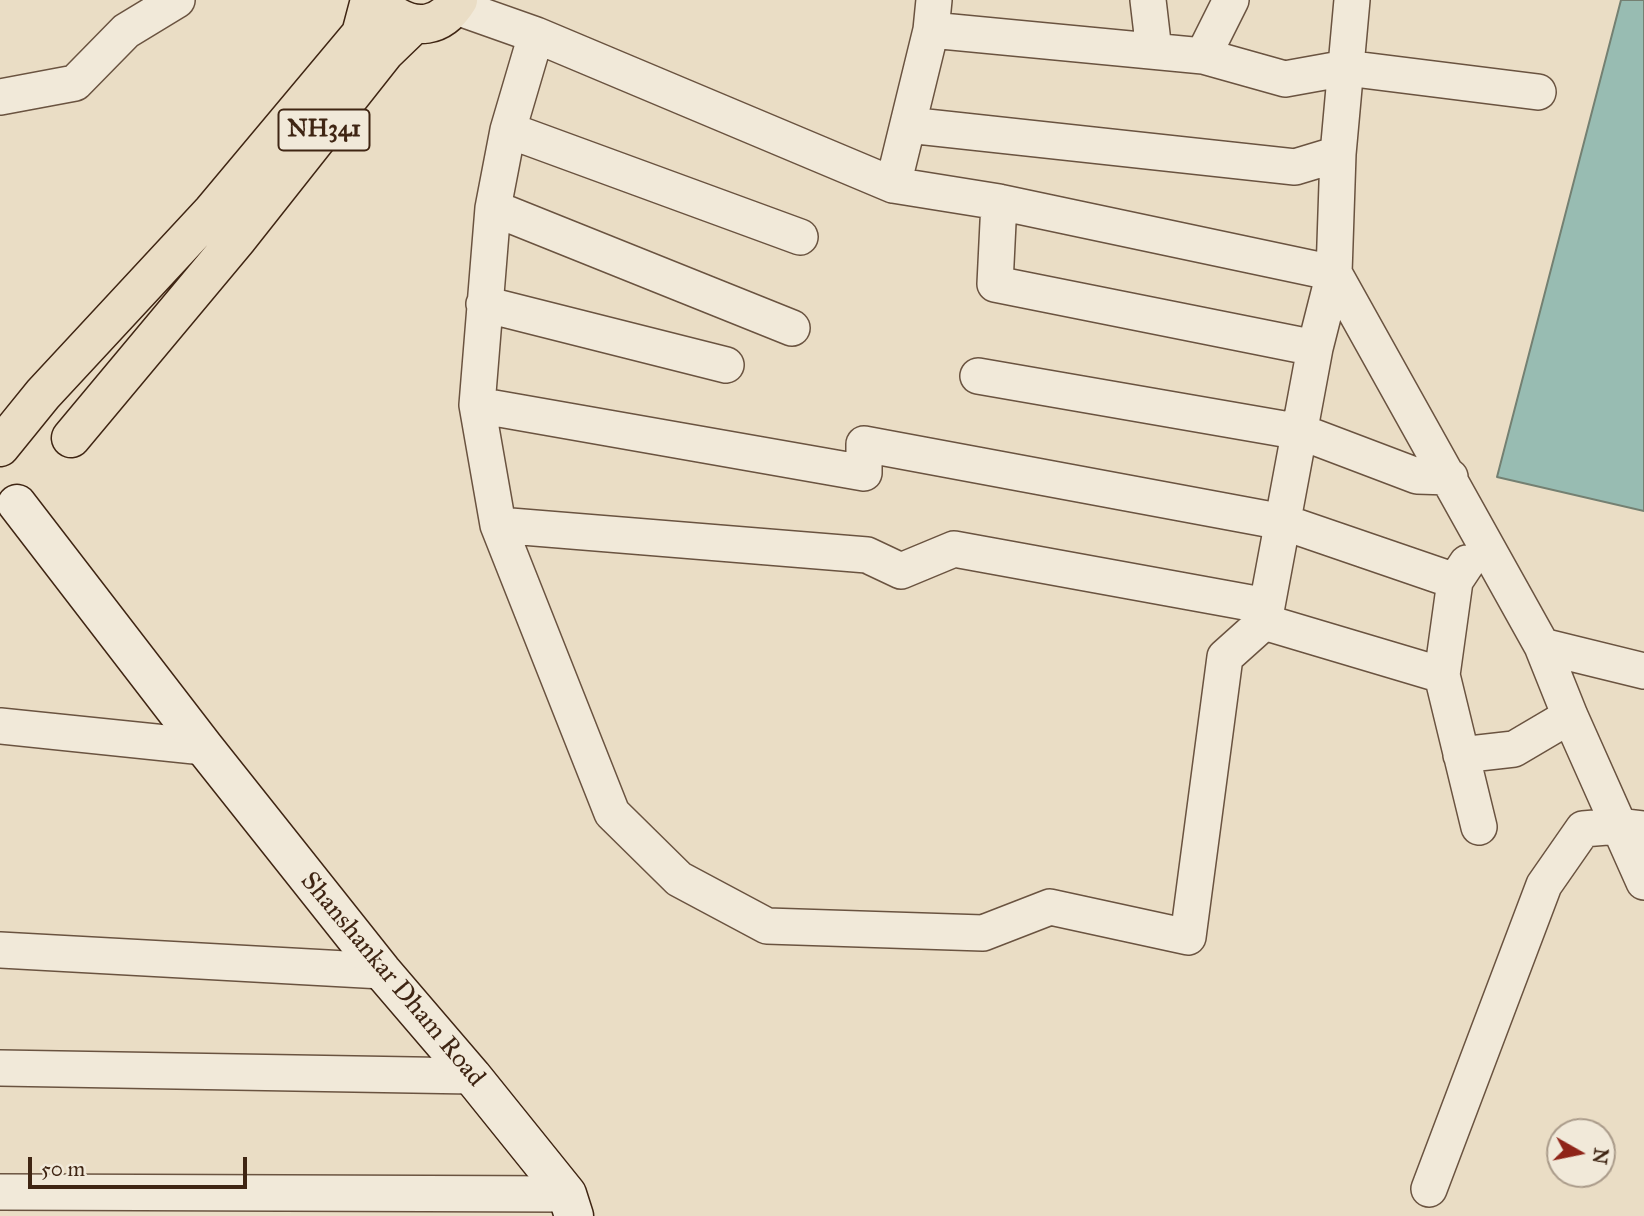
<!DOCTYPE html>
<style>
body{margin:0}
#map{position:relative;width:1644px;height:1216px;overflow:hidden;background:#eaddc5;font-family:"IM FELL Great Primer",serif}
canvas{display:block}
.north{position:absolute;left:1546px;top:1118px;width:70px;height:70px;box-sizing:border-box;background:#f1e9d9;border:2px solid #aa9b8a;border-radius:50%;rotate:99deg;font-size:19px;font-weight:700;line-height:28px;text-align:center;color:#3f2513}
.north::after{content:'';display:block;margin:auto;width:24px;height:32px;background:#8f2418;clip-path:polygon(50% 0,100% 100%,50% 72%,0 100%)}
.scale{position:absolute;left:28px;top:1157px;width:219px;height:32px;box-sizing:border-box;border:4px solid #3f2513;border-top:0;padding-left:9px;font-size:21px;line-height:24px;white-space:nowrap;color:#3f2513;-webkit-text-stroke:5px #f1e9d9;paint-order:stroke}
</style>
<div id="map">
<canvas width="1644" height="1216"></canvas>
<div class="north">N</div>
<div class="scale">50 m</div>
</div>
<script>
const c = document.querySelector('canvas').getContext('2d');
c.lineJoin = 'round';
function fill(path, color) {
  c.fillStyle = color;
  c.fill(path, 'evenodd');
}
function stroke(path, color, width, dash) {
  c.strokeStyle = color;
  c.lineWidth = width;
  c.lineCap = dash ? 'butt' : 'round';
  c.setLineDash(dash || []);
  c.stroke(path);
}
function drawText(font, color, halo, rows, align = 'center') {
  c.font = font + ' "IM FELL Great Primer",serif';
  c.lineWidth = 6;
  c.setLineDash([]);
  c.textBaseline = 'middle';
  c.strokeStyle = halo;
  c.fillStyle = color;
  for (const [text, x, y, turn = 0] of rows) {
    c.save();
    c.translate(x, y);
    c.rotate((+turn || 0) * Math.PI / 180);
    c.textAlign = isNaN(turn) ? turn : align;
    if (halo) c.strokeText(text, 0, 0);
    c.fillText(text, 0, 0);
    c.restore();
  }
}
const water = new Path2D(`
 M1621 0H1644V511L1497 477Z`);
fill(water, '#98bcb2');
stroke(water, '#748072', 2);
const street = new Path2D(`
 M934 0 931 30 1203 56 1285 79 1346 68 1538 92
 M1148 0 1154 51
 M454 6 536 35 893 185 999 202 1334 273 1542 646 1570 716 1644 882
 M536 35 508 130 493 208 477 405 498 525 612 813 679 879 767 926 983 933 1050 907 1188 937 1225 657 1264 622 1315 348 1334 273 1338 154 1352 0
 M1203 56 1231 0
 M0 97 75 83 126 31 177 0
 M908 125 1295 167 1338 154
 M508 130 800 237
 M893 185 931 30
 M999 202 995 284 1315 348
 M493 208 792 328
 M484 304 726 365
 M978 376 1301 432 1417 476 1450 477
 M477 405 864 473V444L1283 522 1455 581
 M498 525 867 555 901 571 954 549 1267 606
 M1467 563 1455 581 1442 675 1479 827
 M1264 622 1442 675
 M1542 646 1644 671
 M0 726 204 747
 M1461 755 1514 749 1570 716
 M0 950 382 971
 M0 1068 472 1076
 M1429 1189 1544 885 1583 829 1619 826 1642 829
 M0 1192 567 1194`);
const secondary = new Path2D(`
 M17 504 204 747 382 971 472 1076 567 1194 574 1216`);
const highway = new Path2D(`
 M389 12C415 31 441 28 458 0
 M71 438 238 238 385 52 413 25
 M0 447 43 394 212 212 361 34 370 0`);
stroke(street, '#6a5340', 38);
stroke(secondary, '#3f2513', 41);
stroke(highway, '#3f2513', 41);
stroke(street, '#f1e9d9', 35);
stroke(secondary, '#f1e9d9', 38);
stroke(highway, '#eaddc5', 38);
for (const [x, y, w] of [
 [324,130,91]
]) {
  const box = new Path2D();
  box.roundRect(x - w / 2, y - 20.5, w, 41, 5);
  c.fillStyle = '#f1e9d9';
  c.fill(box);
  stroke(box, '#3f2513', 2);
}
drawText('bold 24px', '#3f2513', null, [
 ["NH341",324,130]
]);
drawText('26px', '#3f2513', '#f1e9d9', [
 ["Shanshankar Dham Road",392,980,50]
]);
</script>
